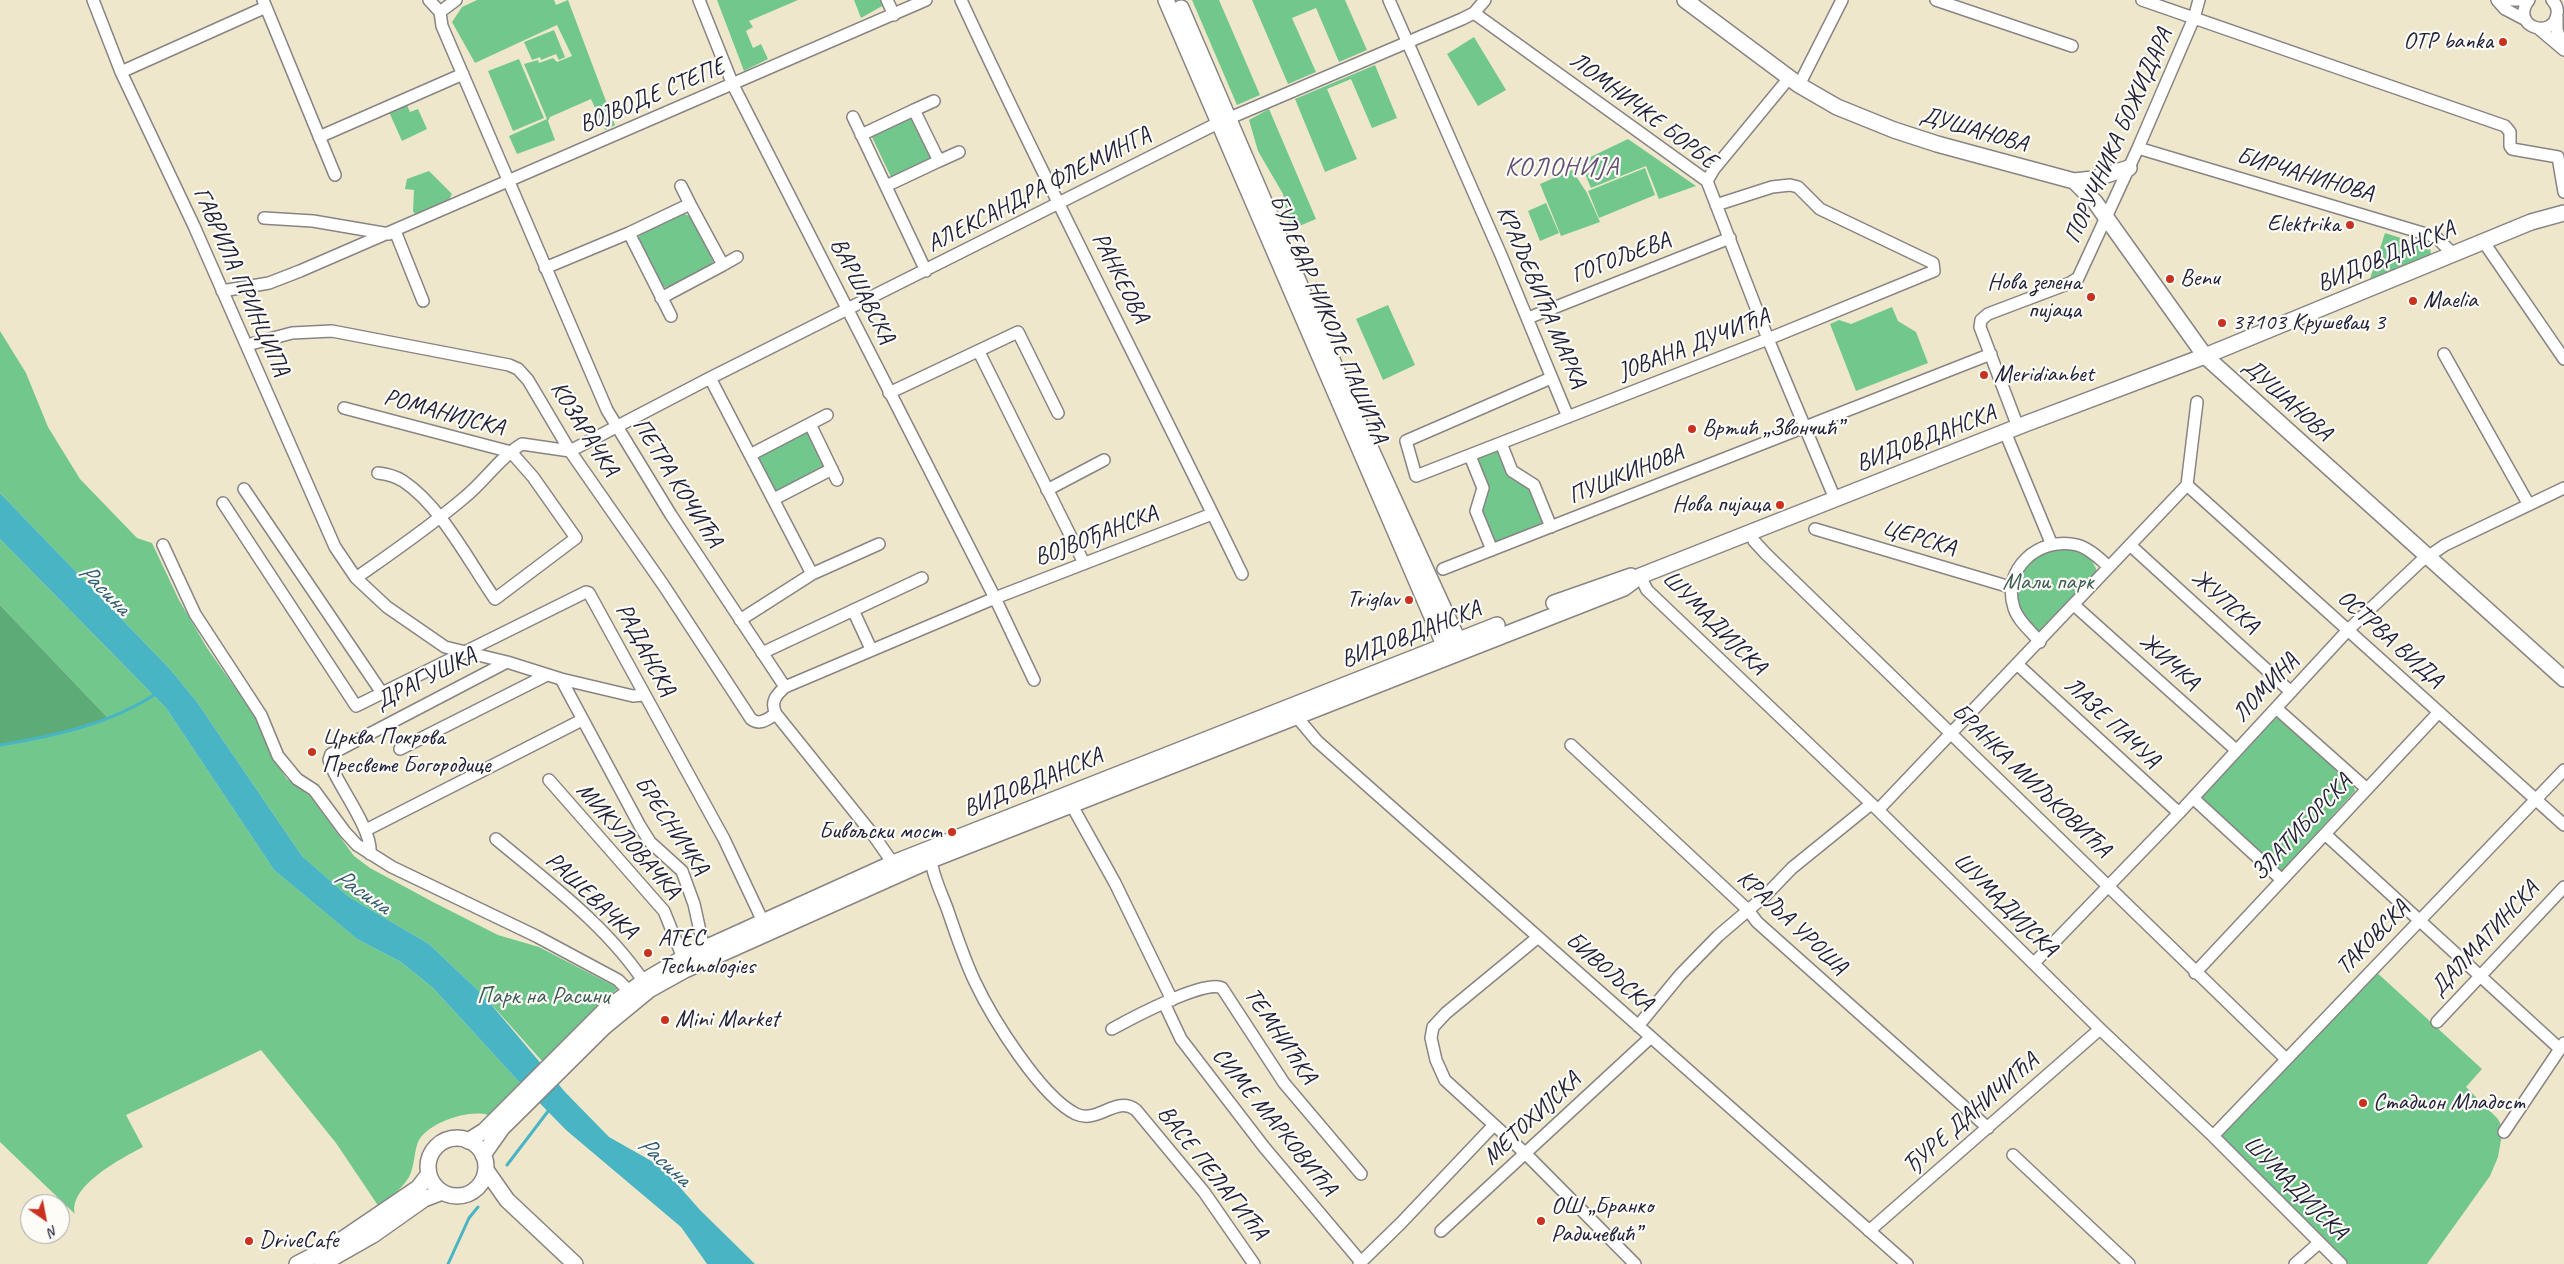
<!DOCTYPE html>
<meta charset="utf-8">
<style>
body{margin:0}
#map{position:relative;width:2564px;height:1264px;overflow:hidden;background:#efe7cc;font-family:Caveat,sans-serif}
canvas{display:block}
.north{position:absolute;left:20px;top:1194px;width:50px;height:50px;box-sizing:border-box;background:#fdfcf7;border:1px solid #a5a5ac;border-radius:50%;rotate:147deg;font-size:14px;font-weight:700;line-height:20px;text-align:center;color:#22223b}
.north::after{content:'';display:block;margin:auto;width:18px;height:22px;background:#c8321e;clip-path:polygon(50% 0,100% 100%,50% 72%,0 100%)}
</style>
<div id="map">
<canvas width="2564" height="1264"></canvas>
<div class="north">N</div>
</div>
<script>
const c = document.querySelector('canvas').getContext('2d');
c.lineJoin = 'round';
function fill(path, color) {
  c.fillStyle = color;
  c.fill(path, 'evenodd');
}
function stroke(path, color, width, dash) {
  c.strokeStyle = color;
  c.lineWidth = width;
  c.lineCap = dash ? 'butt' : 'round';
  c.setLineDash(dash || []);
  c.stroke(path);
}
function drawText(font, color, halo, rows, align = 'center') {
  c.font = font + ' Caveat,sans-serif';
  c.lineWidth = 4.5;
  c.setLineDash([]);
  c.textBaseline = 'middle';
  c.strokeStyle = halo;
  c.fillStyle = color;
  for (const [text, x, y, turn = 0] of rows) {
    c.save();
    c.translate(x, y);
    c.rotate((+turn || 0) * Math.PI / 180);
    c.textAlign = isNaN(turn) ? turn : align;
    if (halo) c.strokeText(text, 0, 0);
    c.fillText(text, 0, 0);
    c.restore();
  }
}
fill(new Path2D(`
 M477 0H554L556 5 568 0 615 125 605 130 591 99 550 117 548 121 555 140 517 154 509 136 547 119 524 64 538 60 539 63 553 58 557 62 572 56 557 25 475 63 452 22 462 7Z
 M717 0H798L749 21 753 27 746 31 753 48 761 44 768 59 744 71Z
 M854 0H881L884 5 861 18Z
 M1192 0H1219L1260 95 1237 105Z
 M1252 0H1345L1367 50 1339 62 1316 8 1292 18 1316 72 1288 84Z
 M554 30 565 57 559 60 556 54 541 60 540 57 532 60 524 42Z
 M1474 37 1506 90 1478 106 1447 54Z
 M519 59 544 118 513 131 488 71Z
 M1375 65 1397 118 1372 128 1351 79 1327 89 1357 159 1325 172 1295 99Z
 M407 105 410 112 418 109 427 129 402 141 389 112Z
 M1269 109 1316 219 1290 230 1283 194 1258 151 1249 120Z
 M910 118 914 120 932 156 931 160 891 177 871 135Z
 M1628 139 1696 186 1659 199 1646 166 1591 188 1580 162Z
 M1645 168 1655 195 1599 218 1588 191Z
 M1572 170 1587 193 1600 222 1561 236 1540 184Z
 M429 171 452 194 447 204 416 216 413 211 414 190 405 189 407 179Z
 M1546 203 1559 233 1540 241 1528 211Z
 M683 213 691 217 713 261 712 265 671 288 662 287 638 241 640 234Z
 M2385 233 2430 247 2431 255 2370 279Z
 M1388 305 1415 365 1383 380 1356 319Z
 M1892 307 1898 321 1916 332 1928 363 1856 391 1830 324 1839 320 1851 324Z
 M0 331 26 373 48 427 80 479 137 538 152 543 179 600 207 648 255 716 272 757 287 779 310 796 354 856 370 868 433 902 498 935 539 947 618 988 542 1061 484 996 429 944 349 897 302 856 197 702 170 669 0 493Z
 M808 430 826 468 775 492 757 455Z
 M1501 443 1512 471 1534 485 1551 527 1492 550 1476 511 1483 488 1470 456Z
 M0 539 166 708 274 870 357 939 401 962 433 988 520 1083 488 1115C469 1109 430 1122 419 1140 414 1149 415 1166 409 1177 402 1189 390 1197 379 1207L336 1143 261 1050 126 1115 143 1147C122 1158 68 1186 75 1214L0 1142V745L32 740 109 719 0 605Z
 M2063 548C2079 551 2091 554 2097 571L2041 632C2025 623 2019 608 2014 590 2024 566 2036 552 2063 548Z
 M2276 718 2282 720 2354 787 2355 791 2282 871 2277 870 2202 802V795Z
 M2373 969 2482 1069 2466 1087 2498 1119 2503 1129 2498 1157 2490 1176 2427 1264H2341L2213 1136Z`), '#72c88c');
fill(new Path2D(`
 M0 605 109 719 32 740 0 745Z`), '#5dac78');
fill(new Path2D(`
 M0 493 170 669 197 702 302 856 349 897 429 944 484 996 565 1092 609 1137 662 1167 700 1210 755 1264H707L681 1227 566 1130 520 1083 433 988 401 962 357 939 274 870 166 708 0 539Z`), '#48b4c4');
stroke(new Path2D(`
 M0 745C54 736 111 724 157 693
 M507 1165 549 1110
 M448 1264 469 1218 478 1207`), '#48b4c4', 3);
const minor = new Path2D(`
 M93 0 121 72 194 226 335 547 356 578 387 607 445 647 507 662 561 679 633 696 644 695
 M263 0 335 175
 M429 0 440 12
 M699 0 733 85 995 598 1034 680
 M887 0 894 15
 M961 0C1050 193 1149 382 1242 574
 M1389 0 1501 255 1568 417
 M1936 0 2072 46
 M2142 0 2505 126 2510 132V146L2512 149 2558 157 2564 192
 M2497 0 2505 9 2526 20
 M2505 0H2526
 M2529 0C2509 26 2553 41 2557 14 2558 9 2556 4 2552 0
 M440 12 442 26 607 410 671 515 785 687
 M440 12 456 0
 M1474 13 1707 181 1768 339 1835 499
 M2557 17V30L2564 49
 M2539 29 2564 50
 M121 72 266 7
 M1799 85 1842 0
 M914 110 934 101
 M853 117 926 271
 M861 135 914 110 939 161 886 186
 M319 137 463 74
 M2138 148 2436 237 2453 254
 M939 161 959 152
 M1707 181 1714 169 1789 78
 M681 186 690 204
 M264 218 313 221 389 234
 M395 231 423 301
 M629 233 690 204 723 265 661 298
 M2483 241 2564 359
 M723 265 737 257
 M545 268 629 233 671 316
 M222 291 269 283 300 271 926 0
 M1528 318 1730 238
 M247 345 292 333 332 331 509 365 518 369 528 380 570 451 664 586 751 719C760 726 767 719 776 714
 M979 352 1084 563
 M2444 354 2529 505
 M710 378 812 574
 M1551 378 1406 441 1416 476 1768 339 1934 271 1933 263 1820 209 1798 187 1790 185 1772 187 1716 205
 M889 393 1018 332 1058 413
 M344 408 511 452 533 477 576 538 495 599C469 562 441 506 403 481 395 476 387 474 378 473
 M810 424 837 480
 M2018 427 1980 327 1981 320 1988 314 2070 283 2078 278 2138 148 2194 18 2199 0
 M2005 432 2052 545
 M1501 443 1512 471 1534 485 1551 527
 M750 455 827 415
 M1470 456 1483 488 1476 511 1492 550
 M2187 485 2564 825
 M244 489 382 693
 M1047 490 1104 460
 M774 499 832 469
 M223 503 356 706 586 592 589 593 724 839 766 928
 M1815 529 2010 587
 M1751 532 1754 541 1766 554 2285 1058
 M163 545 195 614 261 715 278 756 297 779 314 790 345 832 357 845 392 867 536 936 618 980 635 997
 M2130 545 2291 692
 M1443 569 1991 354
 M1640 576 1647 590 1878 810 2100 1029 2213 1136 2341 1264
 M356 578C393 552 431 526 465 497 485 481 500 457 522 444L570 451 710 378 1218 123 1462 19 1474 13 1485 0
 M2074 605 2236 750
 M853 610 871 649
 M740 620 812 574 879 544
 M2040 642C2031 631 2018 621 2014 608 2001 569 2039 536 2077 545 2089 548 2100 559 2109 567
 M762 653 922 578
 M2018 665 2179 813
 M561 679 640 826 650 842 682 871 694 904 704 949
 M2276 708 2367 789
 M1295 709 1301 722 1317 741 1907 1264
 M1571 745 1748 910 1757 922 1988 1128
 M400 749 547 675
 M549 780 664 911 683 958
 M2193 798 2282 880
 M1071 804 1115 883 1172 1000
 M1878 810 2187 485 2197 402
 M366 830 582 720
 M2325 834 2560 1049
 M496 839C550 884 610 928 648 988
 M370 854C373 832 343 792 333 770L329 760 331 754 507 662
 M931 860C933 877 942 894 948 911 956 934 964 959 975 982 992 1018 1041 1097 1076 1114 1098 1124 1116 1095 1136 1110L1204 1192 1254 1264
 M897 869 874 836 776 714C770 702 776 695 785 687L995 598 1212 514
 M1537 938 1446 1013 1433 1027 1431 1038 1436 1060 1445 1080 1526 1154 1635 1264
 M2034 963 2179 813 2349 629 2420 562 2445 545 2564 488
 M2195 973 2439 712
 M1164 1003 1181 1039 1264 1147 1361 1262
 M2437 1022 2564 887
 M1638 1026 1680 975 1718 936 1766 895 1792 868 1871 804
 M1112 1029C1130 1019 1205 979 1222 988L1284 1083 1361 1174
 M2504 1132 2564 1043
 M2213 1136 2564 770
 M2013 1155 2129 1264
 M1441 1231 1651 1037
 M1869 1231 2100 1029
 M1359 1264 1401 1223 1493 1126
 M2295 1264 2319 1243`);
const major = new Path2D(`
 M1166 0 1448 654
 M1685 0 1799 85 1837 107 1894 130 1937 144 2074 181 2095 202 2205 356 2564 679
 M1181 8 1364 434 1462 649
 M2074 181 2093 179 2129 168
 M1554 603 1631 576
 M428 1167a29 29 0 1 1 58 0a29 29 0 1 1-58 0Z
 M468 1141 484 1131 605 1010 644 981 683 958 893 863 1497 625
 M483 1155 502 1128 604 1027 649 990 685 970 931 860 1624 588 1640 576 2025 424 2205 356 2531 222 2564 213
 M486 1170 507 1200 575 1264
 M297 1264 334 1245 418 1188 429 1174
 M322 1264 373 1235 424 1199 442 1192`);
stroke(minor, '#888484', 14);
stroke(major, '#888484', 18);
stroke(minor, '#fff', 11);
stroke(major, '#fff', 15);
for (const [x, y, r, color] of [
 [2503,42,5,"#c8321e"],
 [2350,225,5,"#c8321e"],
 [2170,279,5,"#c8321e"],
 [2091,297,5,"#c8321e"],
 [2413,301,5,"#c8321e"],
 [2222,323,5,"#c8321e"],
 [1984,375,5,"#c8321e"],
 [1692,429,5,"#c8321e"],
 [1780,505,5,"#c8321e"],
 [1409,600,5,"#c8321e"],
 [312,752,5,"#c8321e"],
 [952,832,5,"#c8321e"],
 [648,953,5,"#c8321e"],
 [665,1020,5,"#c8321e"],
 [2363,1103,5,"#c8321e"],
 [1541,1221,5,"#c8321e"],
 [249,1241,5,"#c8321e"]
]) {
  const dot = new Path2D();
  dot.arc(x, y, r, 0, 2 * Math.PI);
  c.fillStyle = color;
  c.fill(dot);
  stroke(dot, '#fdfcf7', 2);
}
drawText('24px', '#22223b', '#fdfcf7', [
 ["OTP banka",2493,42,"right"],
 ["Elektrika",2340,225,"right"],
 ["Benu",2180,279],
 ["Нова зелена",2081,283,"right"],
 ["пијаца",2081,311,"right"],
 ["Maelia",2423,301],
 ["37103 Крушевац 3",2232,323],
 ["Meridianbet",1994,375],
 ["Вртић „Звончић”",1702,429],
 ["Нова пијаца",1770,505,"right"],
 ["Triglav",1399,600,"right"],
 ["Црква Покрова",322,738],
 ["Пресвете Богородице",322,766],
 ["Бивољски мост",942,832,"right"],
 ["ATEC",658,939],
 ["Technologies",658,967],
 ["Mini Market",675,1020],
 ["Стадион Младост",2373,1103],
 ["ОШ „Бранко",1551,1207],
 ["Радичевић”",1551,1235],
 ["DriveCafe",259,1241]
], 'left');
drawText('24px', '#22223b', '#fdfcf7', [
 ["ВОЈВОДЕ СТЕПЕ",652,96,-23],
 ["ЛОМНИЧКЕ БОРБЕ",1643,111,37],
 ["ДУШАНОВА",1974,130,16],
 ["ПОРУЧНИКА БОЖИДАРА",2119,136,-66],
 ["БИРЧАНИНОВА",2305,175,16],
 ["АЛЕКСАНДРА ФЛЕМИНГА",1039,190,-27],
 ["ВИДОВДАНСКА",2386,257,-23],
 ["ГОГОЉЕВА",1621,258,-21],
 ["РАНКЕОВА",1120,278,63],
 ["ГАВРИЛА ПРИНЦИПА",241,282,66],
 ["ВАРШАВСКА",862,291,63],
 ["КРАЉЕВИЋА МАРКА",1541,297,67],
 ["БУЛЕВАР НИКОЛЕ ПАШИЋА",1328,319,67],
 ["ЈОВАНА ДУЧИЋА",1694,345,-21],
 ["ДУШАНОВА",2287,400,42],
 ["РОМАНИЈСКА",444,413,15],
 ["КОЗАРАЧКА",584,429,58],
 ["ВИДОВДАНСКА",1926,439,-21],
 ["ПУШКИНОВА",1626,475,-22],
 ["ПЕТРА КОЧИЋА",677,483,58],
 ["ВОЈВОЂАНСКА",1096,536,-21],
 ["ЦЕРСКА",1919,538,17],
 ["ЖУПСКА",2225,602,42],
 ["ШУМАДИЈСКА",1714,623,45],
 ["ВИДОВДАНСКА",1411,635,-21],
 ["ОСТРВА ВИДА",2390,639,42],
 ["РАДАНСКА",645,650,62],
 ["ЖИЧКА",2169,662,42],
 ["ДРАГУШКА",426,679,-27],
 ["ЛОМИНА",2266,688,-47],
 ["ЛАЗЕ ПАЧУА",2112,723,43],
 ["БРАНКА МИЉКОВИЋА",2031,781,44],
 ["ВИДОВДАНСКА",1033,783,-22],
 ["БРЕСНИЧКА",671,826,56],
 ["ЗЛАТИБОРСКА",2302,828,-47],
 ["МИКУЛОВАЧКА",628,841,49],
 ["РАШЕВАЧКА",591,896,43],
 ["ШУМАДИЈСКА",2005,905,45],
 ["КРАЉА УРОША",1792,923,43],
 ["ТАКОВСКА",2373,938,-46],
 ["ДАЛМАТИНСКА",2485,939,-47],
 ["БИВОЉСКА",1609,972,41],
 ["ТЕМНИЋКА",1280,1036,56],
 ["ЂУРЕ ДАНИЧИЋА",1971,1114,-41],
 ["МЕТОХИЈСКА",1532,1119,-43],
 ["СИМЕ МАРКОВИЋА",1274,1122,51],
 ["ВАСЕ ПЕЛАГИЋА",1212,1173,52],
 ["ШУМАДИЈСКА",2295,1188,45]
]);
drawText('24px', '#3e5c57', '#fdfcf7', [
 ["Мали парк",2048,583],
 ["Парк на Расини",543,997]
]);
drawText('italic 25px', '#315c72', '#fdfcf7', [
 ["Расина",104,590,45],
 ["Расина",362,892,34],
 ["Расина",664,1162,42]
]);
c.letterSpacing = '1px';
drawText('26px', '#615073', '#fdfcf7', [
 ["КОЛОНИЈА",1562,168]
]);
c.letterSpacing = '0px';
</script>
